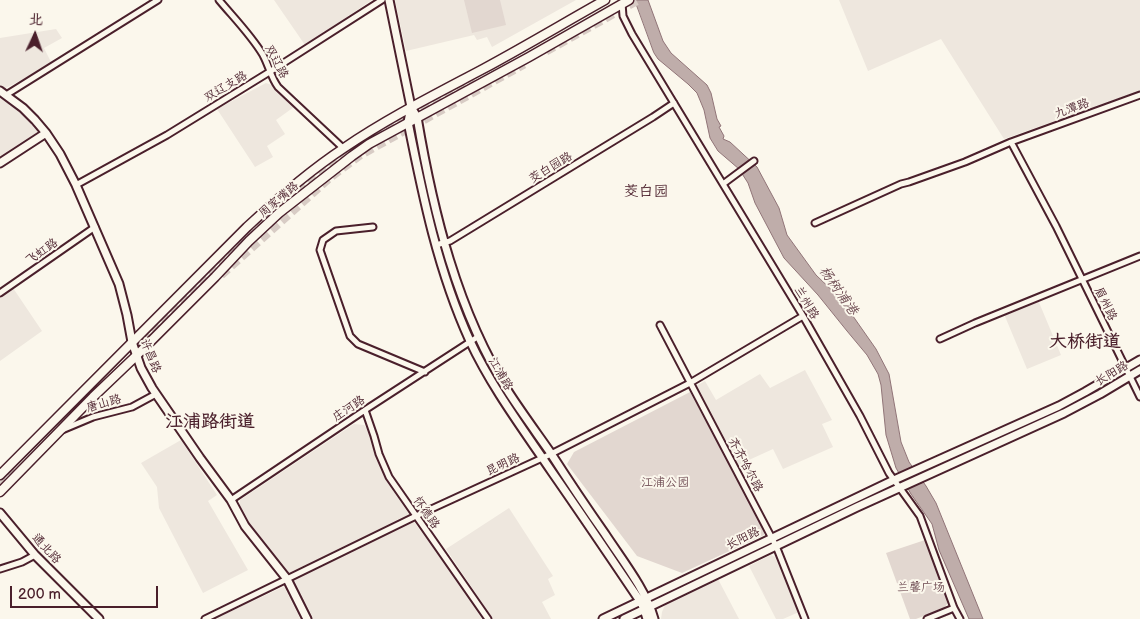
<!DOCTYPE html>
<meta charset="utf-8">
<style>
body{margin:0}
#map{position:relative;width:1140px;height:619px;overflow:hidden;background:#fbf7ec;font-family:"Balsamiq Sans","LXGW WenKai TC",sans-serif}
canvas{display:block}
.north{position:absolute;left:10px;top:10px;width:50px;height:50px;-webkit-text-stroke:4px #fbf7ec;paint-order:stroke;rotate:3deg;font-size:14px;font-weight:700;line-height:20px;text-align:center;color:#4a1f2b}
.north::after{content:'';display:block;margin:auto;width:18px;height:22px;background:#4a1f2b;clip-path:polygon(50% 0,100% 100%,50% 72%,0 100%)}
.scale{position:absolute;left:10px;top:586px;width:148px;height:22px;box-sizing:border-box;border:2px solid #4a1f2b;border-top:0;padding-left:6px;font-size:15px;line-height:18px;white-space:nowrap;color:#4a1f2b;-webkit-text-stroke:4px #fbf7ec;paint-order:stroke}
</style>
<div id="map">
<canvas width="1140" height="619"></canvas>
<div class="north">北</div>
<div class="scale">200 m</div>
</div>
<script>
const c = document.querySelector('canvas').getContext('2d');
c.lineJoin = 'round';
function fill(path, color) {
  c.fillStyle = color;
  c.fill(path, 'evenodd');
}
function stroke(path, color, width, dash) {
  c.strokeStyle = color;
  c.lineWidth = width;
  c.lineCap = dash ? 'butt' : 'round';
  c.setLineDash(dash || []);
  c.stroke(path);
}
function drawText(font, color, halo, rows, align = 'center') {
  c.font = font + ' "Balsamiq Sans","LXGW WenKai TC",sans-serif';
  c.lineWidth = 4;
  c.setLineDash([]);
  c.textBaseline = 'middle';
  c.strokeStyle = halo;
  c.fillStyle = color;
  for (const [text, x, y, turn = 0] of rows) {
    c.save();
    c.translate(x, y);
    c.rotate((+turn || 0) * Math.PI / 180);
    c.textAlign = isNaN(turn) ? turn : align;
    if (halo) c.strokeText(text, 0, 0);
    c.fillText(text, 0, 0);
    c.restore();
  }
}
fill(new Path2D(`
 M274 0H372L305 45Z
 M395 0H576L492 47 487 37 477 40 474 35 406 51Z
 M839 0H1140V91L1004 139 941 39 868 71Z
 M56 29 62 38 44 48 52 64 4 89 0 86V38Z
 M266 83 272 85 294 107 276 120 285 134 267 146 273 157 255 167 217 109Z
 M0 98 26 115 38 130 36 135 0 158Z
 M13 288 42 331 0 361V297Z
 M1038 300 1061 355 1027 369 1004 314Z
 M805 370 832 420 822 424 833 447 783 469 773 449 738 465 694 387 705 381 716 400 760 374 770 388Z
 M354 424 364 425 368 430 381 468 398 498 417 526 431 544 482 619H214L294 582 284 567 253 534 239 508 240 500Z
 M181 440 217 495 208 501 248 570 203 593 159 508 157 487 141 463Z
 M509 508 553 576 548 579 555 595 542 602 551 619H493L446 549Z
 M771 555 775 557 799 612 783 619H776L749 566Z
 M718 579 739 619H661L662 612 665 605 672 599Z`), '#eee7de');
fill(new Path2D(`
 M464 0H500L506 25 472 33Z
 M690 392 764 527V535L682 573 637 556 567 464 574 452Z
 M925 540 948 600 947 604 944 608 916 619H910L886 553Z`), '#e2d7d0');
const water = new Path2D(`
 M635 0H648L663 41 671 53 707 85 711 93 717 119 721 126 719 127 724 136 723 139 730 142 757 167 779 208 787 235 816 275 841 299 876 349 889 374 901 442 909 462 926 486 936 503 983 619H969L939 550 932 524 911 494 896 468 886 435 881 385 878 374 867 355 847 331 818 295 784 258 755 203 748 183 739 169 718 151 710 138 704 110 697 93 688 84 658 59 654 53Z`);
fill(water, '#bfadaa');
stroke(water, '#907477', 1);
stroke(new Path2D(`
 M546 51 638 0
 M221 275 329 178 360 155 524 64
 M141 339 251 230 324 167 351 148 473 78
 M0 486 16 471`), '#d8ccc5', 9, [9, 4.5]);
const street = new Path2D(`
 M219 0C234 18 251 35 263 55 269 66 271 78 278 87L343 148
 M622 3 623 16 632 34 803 316 860 416 889 473 920 516 954 608 960 619
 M6 95 158 0
 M1011 142 1056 226 1140 397
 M723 184 754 161
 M76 185 167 135 271 71 382 0
 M815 223 901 184 909 182 965 162 1011 142 1140 95
 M373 227 336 231 323 240 320 250 350 336 358 344 425 372
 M436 245 450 241 653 117 674 103
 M0 293 95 227
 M660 325 776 546 805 619
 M940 339 975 323 1140 256
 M365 410 374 436 379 454 389 477 488 619
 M62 430 93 417 132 407 156 394
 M231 500 365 410 479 336
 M0 569 22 562 35 555
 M205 619 416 516 551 454 690 383 803 316
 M927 619 954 608`);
const secondary = new Path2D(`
 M389 0 411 107 417 117C433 212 457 311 509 393 522 413 536 432 550 452 568 480 586 507 605 534 622 560 646 590 654 619
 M0 91 23 108 35 120 46 133 60 154 76 185 119 284 127 315 132 342 141 368 152 388 200 458 231 500 245 526 287 579 307 619
 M411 107 408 122C423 197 438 271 470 341 492 388 523 429 552 472 582 515 611 558 640 601L644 609 647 619
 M0 163 46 133
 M0 513 35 555 99 619
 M603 619 894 480 1059 406 1085 392 1140 360
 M624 619 857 507 1064 413 1100 394 1140 370`);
const primary = new Path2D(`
 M0 475 247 227C277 199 309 171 344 148 388 118 436 94 483 69 524 47 564 23 605 0
 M0 492 93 397 136 356 215 277 249 241 279 213 352 156 369 144 529 57 629 0`);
stroke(street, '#4a1f2b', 9);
stroke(secondary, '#4a1f2b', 11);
stroke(primary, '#4a1f2b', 11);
stroke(street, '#fbf7ec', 5);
stroke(secondary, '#fbf7ec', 7);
stroke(primary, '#fbf7ec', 8);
drawText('12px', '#4a1f2b', '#fbf7ec', [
 ["双辽路",276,62,62],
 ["双辽支路",226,87,-31],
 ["九潭路",1072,109,-20],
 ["茭白园路",551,168,-31],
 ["周家嘴路",279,200,-40],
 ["飞虹路",42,252,-35],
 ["兰州路",806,303,59],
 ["眉州路",1105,304,64],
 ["许昌路",150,356,68],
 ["江浦路",500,374,60],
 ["长阳路",1112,374,-31],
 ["唐山路",104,404,-16],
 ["庄河路",349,409,-34],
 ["昆明路",503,465,-25],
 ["齐齐哈尔路",745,465,62],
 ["怀德路",426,513,55],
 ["长阳路",743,539,-26],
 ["通北路",46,549,47]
]);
drawText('12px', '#704d54', '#fbf7ec', [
 ["江浦公园",665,483],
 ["兰馨广场",921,588]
]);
drawText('italic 14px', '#6d4a51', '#fbf7ec', [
 ["杨树浦港",838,291,55]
]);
drawText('15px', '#4a1f2b', '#fbf7ec', [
 ["茭白园",646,192]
]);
drawText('bold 18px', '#4a1f2b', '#fbf7ec', [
 ["大桥街道",1085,342],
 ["江浦路街道",210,422]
]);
</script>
